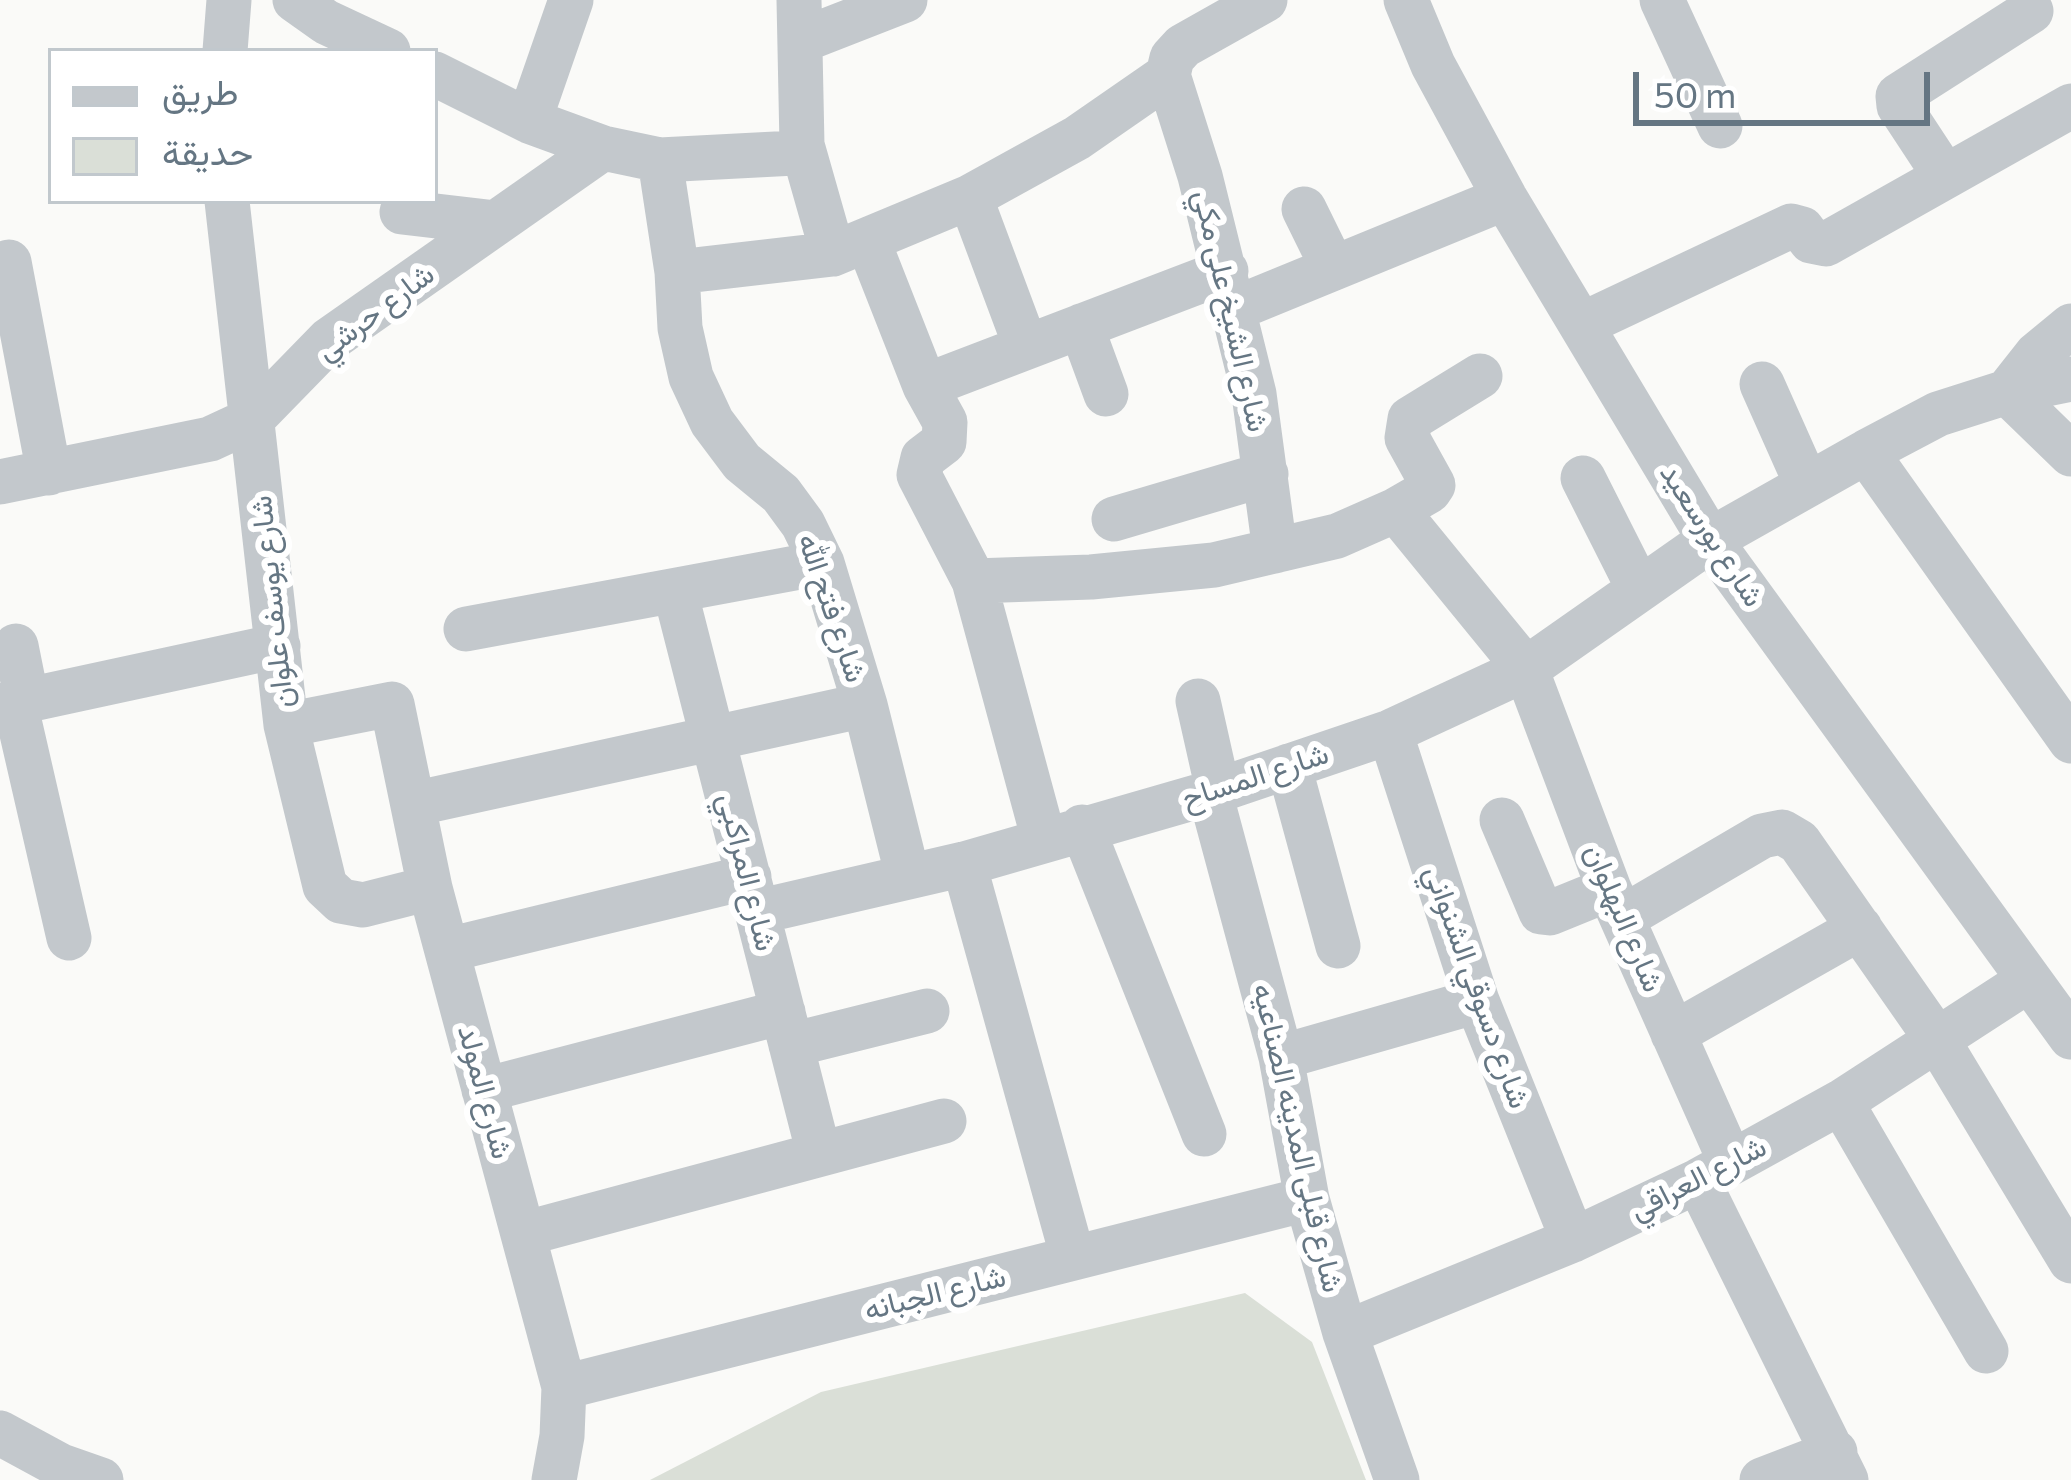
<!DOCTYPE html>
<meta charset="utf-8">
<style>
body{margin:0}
#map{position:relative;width:2071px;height:1480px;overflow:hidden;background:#fafaf8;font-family:Commissioner,Vazirmatn,sans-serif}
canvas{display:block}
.legend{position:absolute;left:48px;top:48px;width:390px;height:156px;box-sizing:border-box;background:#fff;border:3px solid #c1c8cd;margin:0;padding:15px 21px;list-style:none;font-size:36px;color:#657683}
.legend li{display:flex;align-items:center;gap:24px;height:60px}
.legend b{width:60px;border:3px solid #c1c8cd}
.scale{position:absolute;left:1633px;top:72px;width:297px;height:54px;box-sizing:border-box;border:6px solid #657683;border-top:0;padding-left:15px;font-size:36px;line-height:42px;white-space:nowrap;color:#657683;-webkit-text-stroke:9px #fff;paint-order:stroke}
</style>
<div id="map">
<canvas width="2071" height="1480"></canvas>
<ul class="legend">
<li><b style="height:15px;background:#c3c8cc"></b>طريق</li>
<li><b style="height:33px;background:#dadfd7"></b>حديقة</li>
</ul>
<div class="scale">50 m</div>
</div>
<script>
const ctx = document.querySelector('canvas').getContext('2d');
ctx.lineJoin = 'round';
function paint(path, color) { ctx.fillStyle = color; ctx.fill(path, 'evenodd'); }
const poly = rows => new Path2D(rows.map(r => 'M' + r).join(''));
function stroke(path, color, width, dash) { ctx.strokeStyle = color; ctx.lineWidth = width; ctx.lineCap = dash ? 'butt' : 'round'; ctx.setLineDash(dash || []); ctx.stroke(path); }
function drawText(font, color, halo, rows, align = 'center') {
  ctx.font = font + ' Commissioner,Vazirmatn,sans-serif'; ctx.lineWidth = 12; ctx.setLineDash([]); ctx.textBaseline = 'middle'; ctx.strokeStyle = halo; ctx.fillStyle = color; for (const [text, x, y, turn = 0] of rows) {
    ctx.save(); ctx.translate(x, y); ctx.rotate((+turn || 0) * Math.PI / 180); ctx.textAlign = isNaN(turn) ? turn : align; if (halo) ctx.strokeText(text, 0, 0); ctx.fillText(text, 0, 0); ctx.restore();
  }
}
paint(poly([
 [1245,1293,1312,1342,1366,1480,650,1480,821,1392]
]), '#dadfd7');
stroke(poly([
 [295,0,326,22,388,51],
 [1406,0,1433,65,1505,198,1710,540,2071,1037],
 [1662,0,1720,126],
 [800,41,905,0],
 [225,51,229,0],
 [435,74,529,121,603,148,660,160,795,153,802,145,799,0],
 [1168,75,1200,176,1254,394,1275,551],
 [529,121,571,0],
 [802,145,833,254],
 [660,160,677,272,680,328,691,377,712,422,742,462,781,494,803,524,822,563,865,705,908,877],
 [1945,176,1899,106,1898,96,2031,11],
 [970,197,1026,347],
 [227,201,286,725,325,886,341,901,363,905,430,888],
 [1304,209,1333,268],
 [402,212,496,223],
 [868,241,925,386,945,422,944,442,923,458,919,475,974,581,1044,840],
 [9,262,49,473],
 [677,272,833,254,970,197,1077,138,1168,75,1172,58,1183,46,1265,0],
 [1234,309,1505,198],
 [1581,325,1791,226,1802,229,1811,241,1826,244,2071,106],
 [1081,326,1106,394],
 [2071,326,2037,354,2007,392,2071,454],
 [1480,376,1410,419,1407,438,1433,485,1429,491,1396,510,1526,669,1609,889,1731,1163],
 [1762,384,1807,485],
 [925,386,1226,271],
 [1866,452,2071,741],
 [1583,478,1639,589],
 [0,482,210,439,251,420,329,340,603,148],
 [1114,519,1266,474],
 [974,581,1091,577,1214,565,1337,536,1396,510],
 [675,591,819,1154],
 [466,629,822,563],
 [16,646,27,701],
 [1198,701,1218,790],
 [15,703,69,938],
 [0,706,278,646],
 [286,725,392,704,430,888,564,1387,562,1436,554,1480],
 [1390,732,1477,1001,1573,1240],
 [1289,766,1338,946],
 [1210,793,1281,1057,1307,1199,1345,1333,1397,1480],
 [413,804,865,705],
 [1502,820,1541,912,1550,913,1609,889],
 [1082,827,1204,1134],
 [964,864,1073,1258],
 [757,912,964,864,1210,793,1390,732,1526,669,1710,540,1866,452,1938,414,2007,392,2071,379],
 [1622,918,1762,836,1782,832,1799,842,1938,1041,2071,1261],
 [447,950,749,877],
 [1673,1034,1860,928],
 [791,1045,927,1011],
 [1281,1057,1477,1001],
 [484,1090,783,1012],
 [1841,1102,1986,1351],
 [1698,1181,1846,1480],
 [523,1234,944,1121],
 [1345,1333,1573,1240,1698,1181,1841,1102,2029,980],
 [564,1387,1307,1199],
 [0,1433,61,1466,101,1480],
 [1762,1480,1835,1452]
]), '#c3c8cc', 45);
drawText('30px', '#657683', '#fff', [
 ["شارع الشيخ على مكي",1231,311,77],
 ["شارع حرشي",375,312,-37],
 ["شارع بورسعيد",1712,535,57],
 ["شارع يوسف علوان",272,602,-96],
 ["شارع فتح الله",832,608,71],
 ["شارع المساح",1255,776,-18],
 ["شارع المراكبي",747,872,76],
 ["شارع البهلوان",1624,918,67],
 ["شارع دسوقي الشنواني",1477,987,70],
 ["شارع المولد",485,1092,75],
 ["شارع قبلى المدينه الصناعيه",1298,1138,77],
 ["شارع العراقي",1698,1178,-27],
 ["شارع الجبانه",935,1293,-14]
]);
</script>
